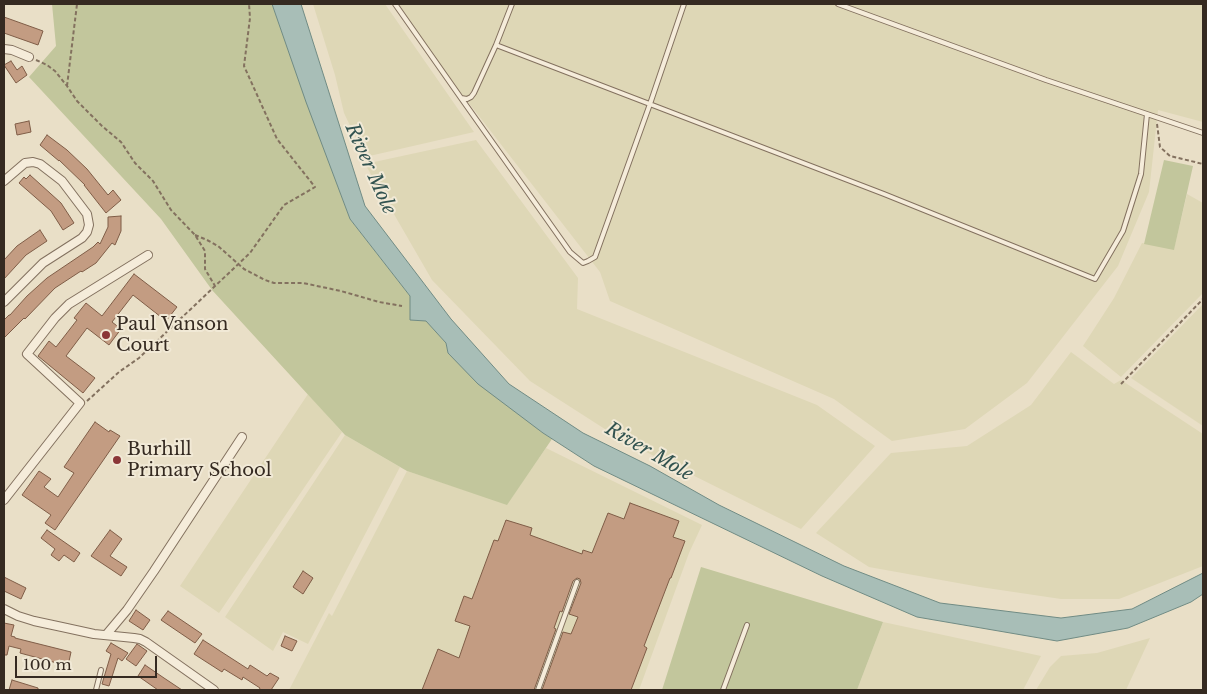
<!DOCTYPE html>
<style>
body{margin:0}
#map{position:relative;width:1207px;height:694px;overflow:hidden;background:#e9dfc7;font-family:"Libre Baskerville",serif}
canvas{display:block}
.frame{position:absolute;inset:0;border:5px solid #352a21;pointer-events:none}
.scale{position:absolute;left:15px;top:656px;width:142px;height:22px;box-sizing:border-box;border:2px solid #352a21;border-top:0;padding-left:6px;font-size:15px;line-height:18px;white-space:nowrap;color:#352a21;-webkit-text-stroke:4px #f1e9d6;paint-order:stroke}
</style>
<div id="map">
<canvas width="1207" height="694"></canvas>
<div class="frame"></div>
<div class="scale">100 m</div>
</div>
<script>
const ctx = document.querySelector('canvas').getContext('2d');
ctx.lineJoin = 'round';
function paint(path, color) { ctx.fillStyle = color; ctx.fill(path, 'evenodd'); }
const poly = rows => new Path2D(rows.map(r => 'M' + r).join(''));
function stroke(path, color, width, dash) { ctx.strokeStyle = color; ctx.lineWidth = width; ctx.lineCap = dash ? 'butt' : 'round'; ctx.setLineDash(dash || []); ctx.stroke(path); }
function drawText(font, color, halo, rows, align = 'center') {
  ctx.font = font + ' "Libre Baskerville",serif'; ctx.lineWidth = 4; ctx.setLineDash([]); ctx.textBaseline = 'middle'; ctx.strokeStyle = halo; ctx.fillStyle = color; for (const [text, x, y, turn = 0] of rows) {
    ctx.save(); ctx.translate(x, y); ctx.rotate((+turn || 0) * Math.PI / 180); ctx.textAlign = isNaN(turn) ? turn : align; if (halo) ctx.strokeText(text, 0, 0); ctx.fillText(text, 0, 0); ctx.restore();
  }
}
paint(poly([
 [313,4,385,4,474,132,365,157,344,113,335,75],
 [392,4,1203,4,1203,122,1158,110,1149,192,1118,266,1027,383,965,429,892,441,834,399,610,301,600,272],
 [476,140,578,278,577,309,817,405,875,446,801,529,622,440,530,381,432,280,365,164],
 [1187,194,1203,203,1203,293,1121,377,1083,346,1114,298,1142,243,1174,249],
 [1203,304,1203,426,1131,378],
 [1071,352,1114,384,1121,380,1203,434,1203,566,1119,599,1061,599,980,587,869,567,816,533,891,453,967,446,1031,405],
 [308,394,342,432,219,613,180,586],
 [345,435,400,467,308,644,283,632,273,651,225,617],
 [546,448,702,525,689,553,639,690,289,690,329,613,332,616,407,471,507,504],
 [883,622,1041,656,1023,690,857,690],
 [1150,638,1126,690,1036,690,1050,667,1061,656,1097,653]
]), '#ded7b6');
paint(poly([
 [52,4,272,4,350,219,410,296,410,320,426,320,446,343,448,353,543,433,552,439,507,505,407,471,345,435,212,290,161,219,29,77,56,46],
 [1164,160,1193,166,1174,250,1144,244],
 [701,567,883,622,857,690,662,690]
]), '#c2c69c');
const water = poly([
 [272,4,301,4,365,206,451,319,509,384,583,433,650,466,719,505,844,566,940,603,1061,618,1132,609,1203,573,1203,594,1191,602,1128,628,1057,641,917,617,822,576,594,466,543,433,478,384,448,353,446,343,426,321,410,320,410,296,350,219,306,102,272,4]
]);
paint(water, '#a8beb7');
stroke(water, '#708b84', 1);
const building = poly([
 [4,17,43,31,38,45,4,33,4,17],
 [11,61,17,70,22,66,27,75,16,83,4,65,11,61],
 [29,121,31,132,17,135,15,124,29,121],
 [47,135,67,150,87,169,108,195,113,190,121,200,106,213,84,185,85,185,59,160,59,161,40,145,47,135],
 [30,175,61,203,74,223,63,230,51,211,19,183,24,177,26,179,30,175],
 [121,216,121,231,115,245,112,243,96,263,82,272,81,271,55,288,25,319,24,318,4,338,4,320,9,315,10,315,27,296,47,278,93,247,98,242,100,244,108,227,108,217,121,216],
 [40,230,47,241,26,255,4,279,4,260,17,246,40,230],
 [134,274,177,307,166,321,133,295,112,322,121,329,109,345,87,328,66,356,95,378,83,393,38,356,49,341,56,347,77,320,74,318,86,303,102,316,134,274],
 [95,422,109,432,110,430,120,436,55,530,45,523,51,515,22,495,39,471,51,479,44,487,58,497,74,473,64,467,95,422],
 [630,503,679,521,673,537,685,541,671,578,670,578,644,646,647,648,631,690,542,690,563,632,571,634,578,617,569,614,581,583,580,579,577,578,573,581,562,612,560,611,554,628,556,629,534,690,422,690,438,649,459,658,470,626,455,621,464,596,472,599,494,540,498,541,506,520,532,528,530,535,582,554,583,550,592,553,608,513,624,519,630,503],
 [47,530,80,553,74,562,64,555,59,561,51,555,55,549,41,538,47,530],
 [110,530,122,539,110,556,127,567,121,576,91,556,110,530],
 [303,571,313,578,303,594,293,587,303,571],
 [4,577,26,588,21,599,4,591,4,577],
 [136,610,150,620,143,630,129,621,136,610],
 [168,611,202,634,195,643,161,620,168,611],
 [4,623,14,625,11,636,15,637,15,638,71,652,68,666,20,653,21,649,9,646,7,655,4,655,4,623],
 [285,636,297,641,292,651,281,646,285,636],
 [203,640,248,669,250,665,267,676,270,673,279,678,271,690,259,690,260,688,243,677,242,680,224,669,222,672,194,654,203,640],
 [111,643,128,653,122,661,118,658,109,686,102,684,111,654,106,651,111,643],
 [137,644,147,651,136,666,126,659,137,644],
 [145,665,164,678,182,690,158,690,138,676,145,665],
 [12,680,38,688,38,690,9,690,12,680]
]);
paint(building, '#c39c82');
stroke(building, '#7f5d47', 1);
const service = poly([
 [395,4,461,98,467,99,471,97,474,93,496,45,884,194,1095,279,1123,231,1141,174,1147,114,1046,80,838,4],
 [496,45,512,4],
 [461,98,570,252,583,263,588,261,595,257,650,104,684,4],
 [1147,114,1203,133],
 [96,690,101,670],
 [538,690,577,582],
 [723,690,747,625]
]);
const minor = poly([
 [4,49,12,50,29,57],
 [4,181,25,163,33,162,40,164,62,181,87,214,89,225,87,232,82,238,43,263,4,302],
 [4,500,80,403,27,354,55,318,69,304,148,255],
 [4,609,18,616,34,621,62,627,94,634,134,638,140,639,146,642,214,690],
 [106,635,127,610,154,571,242,437]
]);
stroke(service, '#83715f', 6);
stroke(minor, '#83715f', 10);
stroke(poly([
 [36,60,47,65,55,71,67,86,77,101,102,126,121,142,135,163,153,181,171,210,195,235,205,251,205,269,215,286],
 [67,86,77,4],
 [1157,124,1160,147,1170,156,1203,164,1203,190],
 [195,235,207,240,218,246,244,269,265,280,274,283,303,283,341,291,379,302,402,306],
 [1121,384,1203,299],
 [87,401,119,372,139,358,250,253,284,205,315,187,277,139,244,66,250,18,249,4]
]), '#83715f', 2, [4, 2.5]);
stroke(service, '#f5ecda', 4);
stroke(minor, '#f5ecda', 8);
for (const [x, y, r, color] of [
 [106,335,5,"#8b3637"],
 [117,460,5,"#8b3637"]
]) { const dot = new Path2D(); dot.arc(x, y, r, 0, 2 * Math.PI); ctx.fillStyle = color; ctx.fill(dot); stroke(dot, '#f1e9d6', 2); }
drawText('18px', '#352a21', '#f1e9d6', [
 ["Paul Vanson",116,325],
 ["Court",116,346],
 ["Burhill",127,450],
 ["Primary School",127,471]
], 'left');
drawText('italic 19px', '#325350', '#f1e9d6', [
 ["River Mole",370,169,66],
 ["River Mole",649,452,30]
]);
</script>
